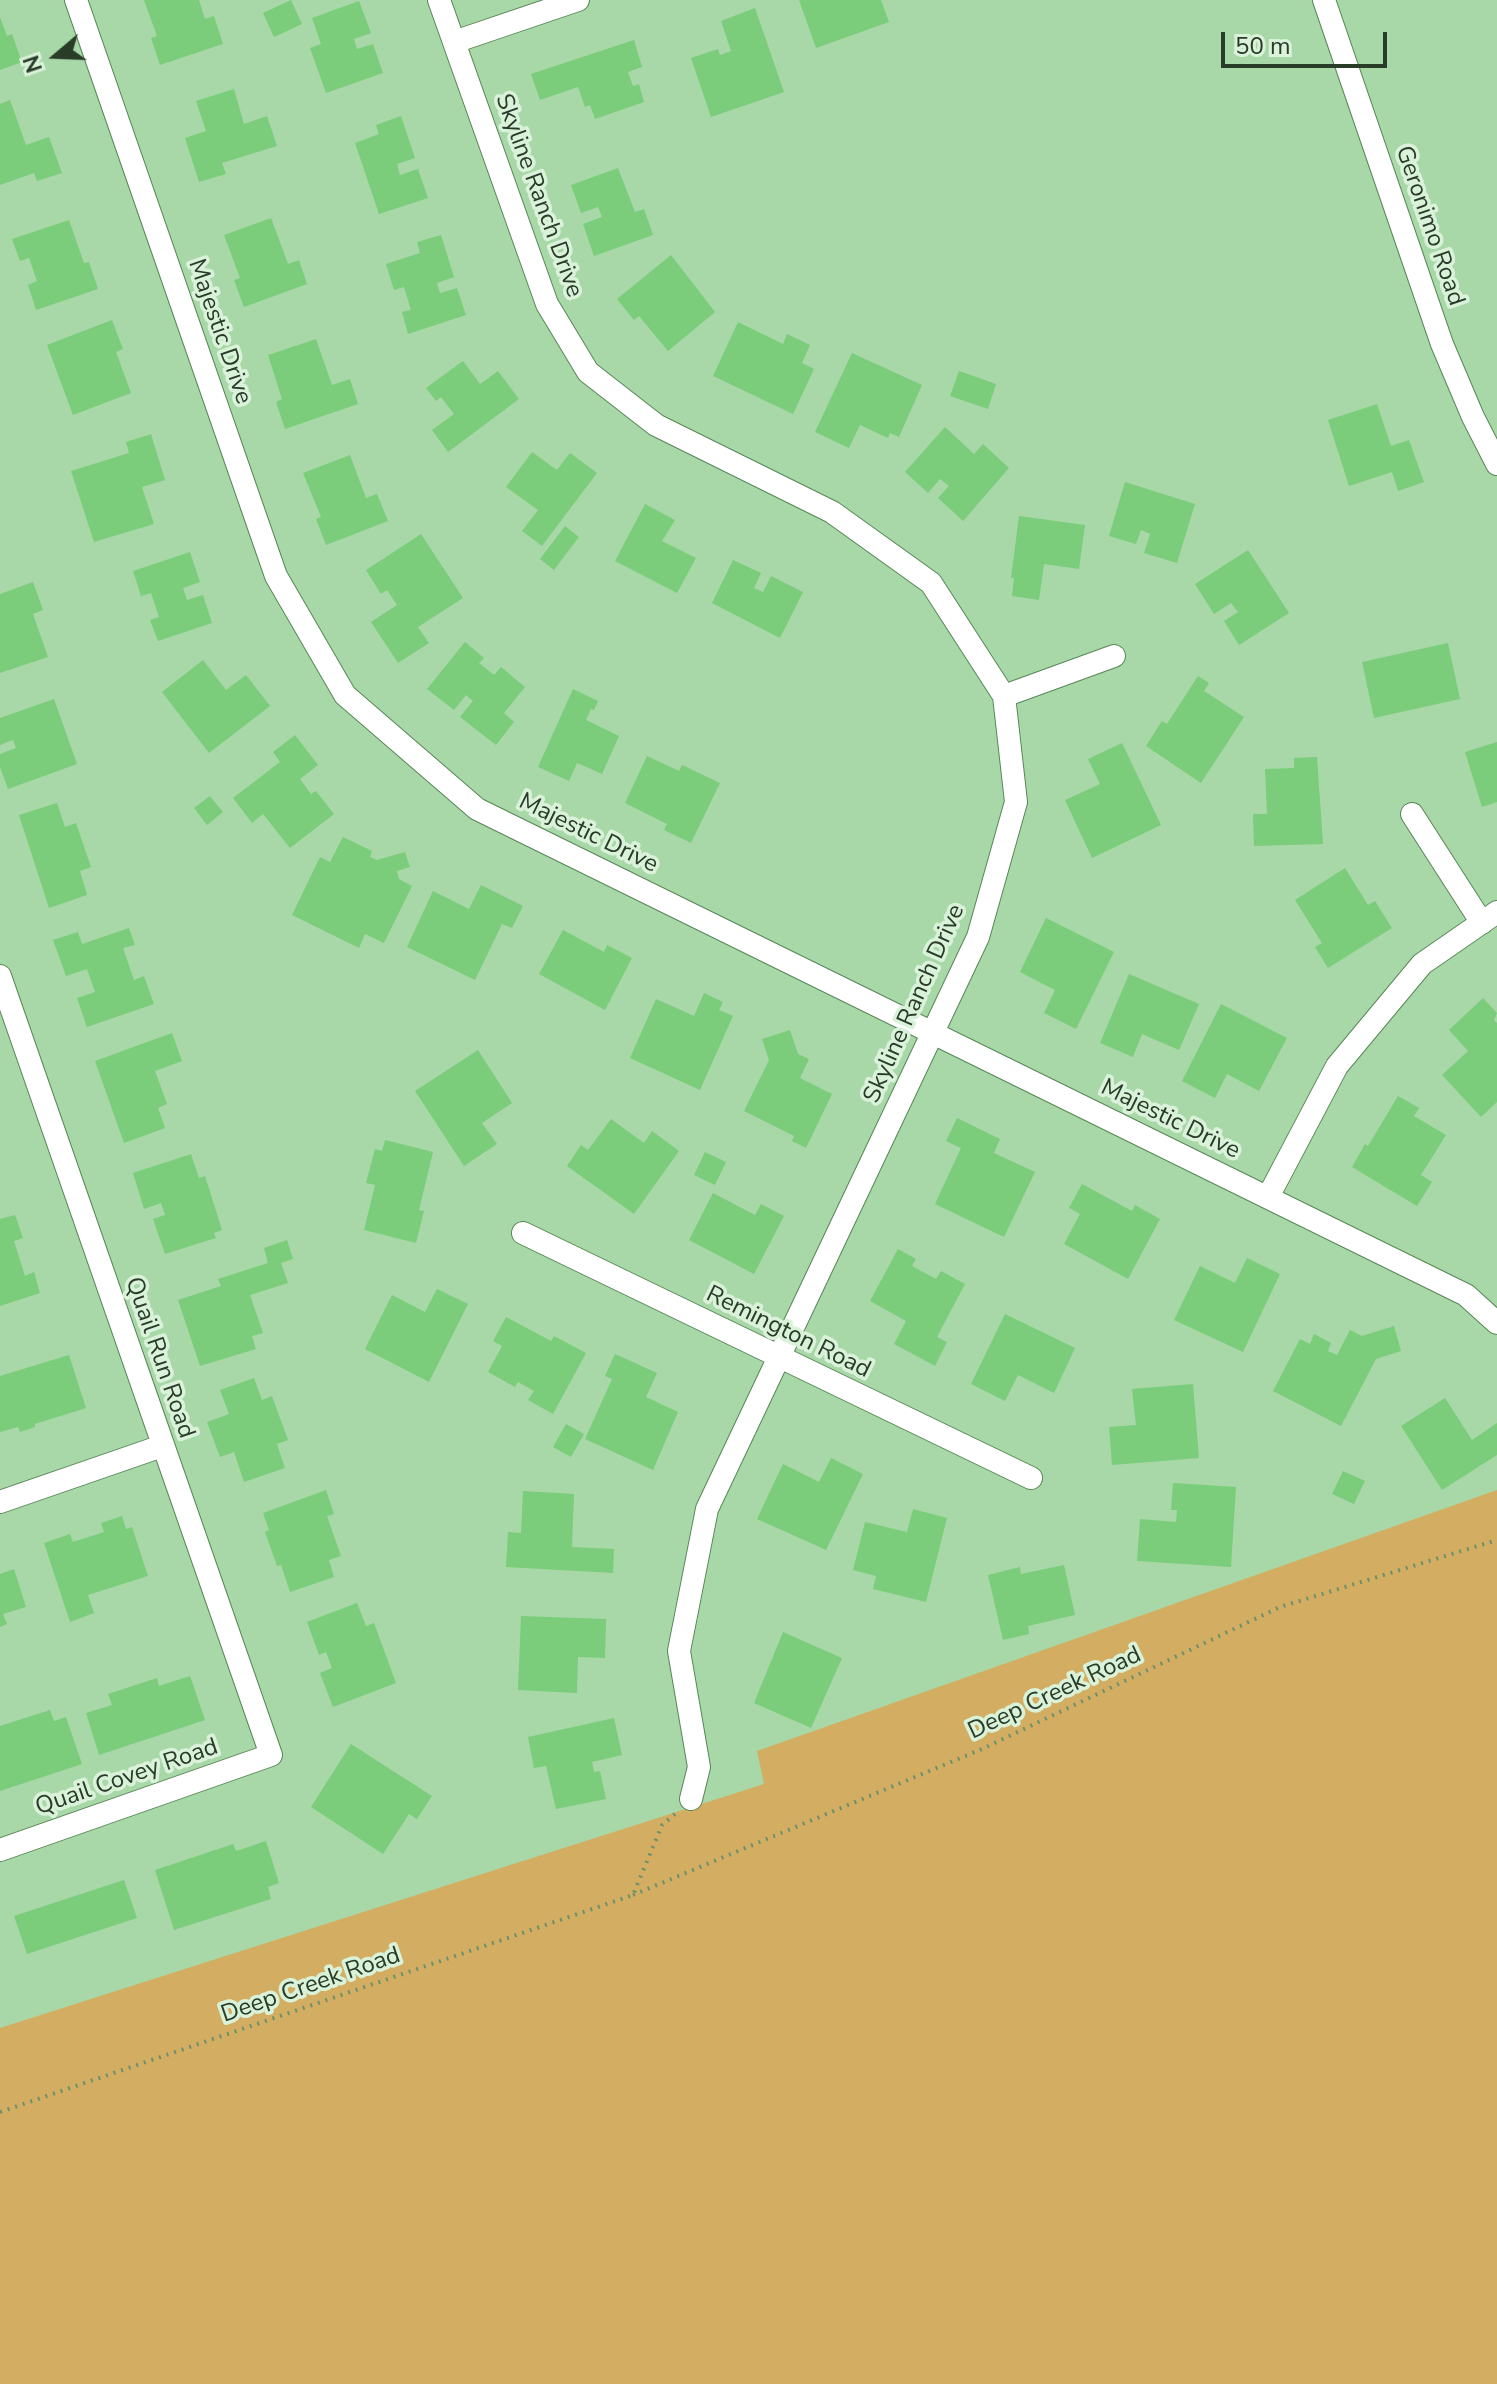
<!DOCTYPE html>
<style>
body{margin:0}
#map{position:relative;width:1497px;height:2384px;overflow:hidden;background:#a8d8a7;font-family:"Nunito Sans",sans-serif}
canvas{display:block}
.north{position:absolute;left:16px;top:16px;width:80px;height:80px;-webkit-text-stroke:6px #daf2d9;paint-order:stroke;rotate:251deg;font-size:22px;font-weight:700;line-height:32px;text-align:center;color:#283c28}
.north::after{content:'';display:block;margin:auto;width:28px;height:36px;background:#283c28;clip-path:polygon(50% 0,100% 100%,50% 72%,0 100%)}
.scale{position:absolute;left:1221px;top:32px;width:166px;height:36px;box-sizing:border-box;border:4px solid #283c28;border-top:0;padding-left:10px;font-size:24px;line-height:28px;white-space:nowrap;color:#283c28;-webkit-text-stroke:6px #daf2d9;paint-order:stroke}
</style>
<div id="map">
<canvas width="1497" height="2384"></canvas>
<div class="north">N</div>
<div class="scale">50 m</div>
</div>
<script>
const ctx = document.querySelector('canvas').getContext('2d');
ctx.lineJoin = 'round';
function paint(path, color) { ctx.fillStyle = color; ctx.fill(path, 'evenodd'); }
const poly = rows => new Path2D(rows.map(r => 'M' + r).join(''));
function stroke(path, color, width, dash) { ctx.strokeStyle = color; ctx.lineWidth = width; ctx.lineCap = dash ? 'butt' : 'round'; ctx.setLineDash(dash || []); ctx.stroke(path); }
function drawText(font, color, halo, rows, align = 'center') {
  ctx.font = font + ' "Nunito Sans",sans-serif'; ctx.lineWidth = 7; ctx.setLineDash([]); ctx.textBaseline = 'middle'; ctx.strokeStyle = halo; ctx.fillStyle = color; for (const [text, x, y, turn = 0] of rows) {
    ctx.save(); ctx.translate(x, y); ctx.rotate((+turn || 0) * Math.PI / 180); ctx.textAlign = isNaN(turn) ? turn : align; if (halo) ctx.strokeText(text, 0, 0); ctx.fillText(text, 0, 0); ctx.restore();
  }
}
paint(poly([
 [1497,1490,1497,2384,0,2384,0,2028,764,1784,757,1751]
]), '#d3ae62');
paint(poly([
 [144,0,199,0,205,19,214,16,223,44,160,65,151,38,157,36],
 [291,0,302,24,274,37,263,13],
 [799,0,881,0,889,22,816,48],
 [359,1,371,33,354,39,357,49,373,44,383,73,326,93,310,48,321,44,312,18],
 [755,8,784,92,711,117,691,58,718,49,720,55,731,51,721,21],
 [0,17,7,36,12,34,22,62,0,70],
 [634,40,642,67,628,72,633,86,639,84,644,102,595,119,590,105,585,107,578,87,540,100,531,74],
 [234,89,244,124,267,116,277,146,222,163,226,174,199,182,185,138,206,131,196,101],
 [10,100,26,145,49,137,62,173,37,181,34,173,0,185,0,104],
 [401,116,415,158,397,164,400,175,418,169,428,198,379,214,355,143,379,134,376,125],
 [618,168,635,212,644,209,653,235,594,256,583,224,602,217,598,207,581,213,571,185],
 [271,218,288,264,299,260,307,284,244,307,234,280,240,278,224,235],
 [69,220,84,263,89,262,98,289,36,310,28,285,37,281,29,258,20,261,12,239],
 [441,235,454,277,437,283,440,293,457,288,466,315,408,334,402,312,411,310,404,287,394,290,386,264,420,253,417,242],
 [671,255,715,312,668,351,639,316,634,320,617,299],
 [112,320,123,349,116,352,131,393,73,415,47,345],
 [738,322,783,344,787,334,810,345,802,363,814,369,793,414,713,376],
 [316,339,332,385,350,379,358,404,285,429,276,402,282,399,268,355],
 [852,353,922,385,899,437,890,433,888,438,860,425,849,448,815,432],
 [463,361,480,384,498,371,519,399,448,452,432,430,454,414,441,397,436,401,426,388],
 [959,371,996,384,988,409,950,396],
 [1377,404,1391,446,1409,440,1424,482,1398,491,1392,472,1349,486,1328,420],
 [945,427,974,454,983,444,1009,468,963,521,938,498,949,486,940,479,928,493,905,472],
 [151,434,165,480,142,487,154,524,94,542,71,471,129,453,126,442],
 [532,452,557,470,570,453,597,473,542,546,522,531,538,510,506,487],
 [350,455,366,498,377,494,388,521,326,545,316,519,321,517,303,473],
 [1125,482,1195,504,1177,563,1144,553,1150,534,1141,530,1136,544,1109,536],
 [645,504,675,520,662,541,696,558,677,593,615,561],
 [1019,516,1085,525,1079,569,1044,564,1039,600,1012,596,1014,578,1011,578],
 [565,526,579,537,554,570,540,559],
 [421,534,463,598,418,627,429,643,398,663,371,622,397,605,387,590,381,594,366,570],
 [1248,550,1289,613,1239,645,1224,621,1238,612,1231,603,1214,614,1195,584],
 [190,552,200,582,183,588,187,600,203,595,212,623,158,641,150,620,159,617,151,593,141,596,133,571],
 [733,560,761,573,754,588,763,592,771,576,803,592,780,638,712,603],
 [33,582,43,610,33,614,48,657,0,673,0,594],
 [465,642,484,658,479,663,494,675,501,667,525,687,504,713,514,722,496,745,460,717,473,701,466,695,454,710,427,689],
 [1448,643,1460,699,1374,718,1362,662],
 [203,660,226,690,246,675,270,706,209,753,162,692],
 [1198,676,1209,683,1204,691,1244,717,1201,783,1146,746,1162,721,1167,724],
 [573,689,598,701,594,710,591,709,586,720,619,736,602,774,577,763,569,781,538,767],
 [54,699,77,764,8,789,0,767,0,754,16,748,13,740,0,745,0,718],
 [295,735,318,765,300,779,311,794,316,791,334,814,290,848,263,814,252,823,233,798,280,762,273,752],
 [1497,742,1497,802,1482,807,1465,752],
 [1122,743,1161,825,1092,858,1065,800,1100,784,1088,759],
 [647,756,679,771,682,765,720,783,691,843,664,830,667,824,625,803],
 [1317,757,1323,844,1254,846,1253,814,1267,814,1265,769,1294,768,1294,758],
 [210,796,223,812,207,825,194,808],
 [57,803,65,827,76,823,91,867,80,871,87,895,49,908,19,815],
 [343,837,372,851,370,857,377,860,405,852,410,867,397,871,399,879,412,886,384,943,365,934,359,948,292,915,320,857,330,862],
 [1345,868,1368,905,1375,901,1392,928,1328,968,1315,947,1322,943,1295,900],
 [481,885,523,906,512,928,502,924,475,980,407,947,433,891,469,909],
 [1046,918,1114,952,1076,1029,1044,1013,1055,990,1020,972],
 [129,928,135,945,123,948,134,980,144,976,154,1004,87,1027,77,998,95,992,87,969,66,976,53,940,78,932,82,944],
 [563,930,604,952,607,945,632,958,605,1010,539,974],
 [1129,974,1199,1004,1179,1050,1142,1034,1133,1057,1100,1043],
 [704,993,723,1002,719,1010,733,1016,700,1090,630,1058,656,999,694,1016],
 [1483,998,1497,1013,1494,1020,1497,1023,1497,1102,1481,1117,1442,1075,1468,1051,1449,1030],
 [1221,1004,1287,1038,1259,1091,1227,1074,1215,1098,1182,1081],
 [790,1030,798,1054,809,1059,800,1078,832,1094,806,1148,792,1141,794,1136,744,1111,769,1060,762,1039],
 [172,1033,182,1061,155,1071,167,1104,158,1108,165,1128,124,1143,95,1061],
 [478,1050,512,1103,482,1123,497,1144,464,1166,415,1091],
 [1398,1096,1419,1108,1414,1116,1446,1135,1421,1175,1432,1182,1417,1206,1352,1167,1365,1144,1368,1146],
 [957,1118,1000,1139,994,1153,1035,1172,1004,1237,935,1204,961,1148,946,1141],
 [611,1119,644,1143,652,1131,679,1151,634,1214,567,1166,581,1145,588,1150],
 [385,1140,433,1152,419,1210,424,1211,416,1243,364,1230,375,1185,366,1183,375,1149,382,1151],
 [705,1152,726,1162,715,1185,694,1175],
 [191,1154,199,1178,205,1176,222,1230,214,1233,216,1238,165,1254,153,1219,165,1215,161,1203,144,1209,133,1173],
 [1082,1184,1132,1211,1135,1205,1160,1219,1128,1279,1064,1244,1080,1214,1069,1208],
 [713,1193,755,1215,761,1204,784,1216,754,1274,689,1240],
 [15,1215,23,1238,14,1241,25,1276,34,1272,40,1293,0,1306,0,1219],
 [287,1240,293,1259,281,1263,288,1283,250,1295,263,1333,252,1336,256,1349,200,1366,178,1300,221,1286,218,1279,268,1263,264,1248],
 [898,1249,916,1259,912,1266,936,1279,941,1271,965,1284,937,1337,947,1342,935,1366,894,1344,906,1321,870,1301],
 [1247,1258,1280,1274,1243,1352,1174,1320,1200,1266,1235,1283],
 [437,1289,468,1304,429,1382,365,1349,392,1295,425,1312],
 [1005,1314,1075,1348,1054,1393,1018,1375,1005,1401,971,1384],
 [506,1317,551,1341,554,1336,586,1353,553,1414,528,1400,534,1391,518,1382,515,1387,488,1372,502,1346,493,1341],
 [1394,1326,1401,1351,1376,1359,1341,1426,1273,1391,1300,1339,1310,1344,1314,1334,1331,1343,1328,1351,1337,1355,1350,1330,1362,1336],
 [615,1354,657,1373,646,1397,678,1412,653,1470,585,1439,612,1379,605,1376],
 [69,1355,86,1408,35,1424,35,1427,20,1432,18,1427,0,1432,0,1376],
 [254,1378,262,1400,272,1396,288,1440,277,1444,285,1468,244,1482,234,1452,220,1457,207,1422,229,1414,220,1390],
 [1193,1384,1199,1458,1112,1465,1109,1427,1136,1425,1132,1389],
 [1445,1398,1472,1440,1497,1423,1497,1455,1442,1490,1401,1426],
 [566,1424,584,1434,571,1457,553,1447],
 [831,1458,863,1474,826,1550,757,1519,783,1464,819,1482],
 [1343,1471,1365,1481,1354,1504,1332,1494],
 [1173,1483,1236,1487,1231,1567,1137,1561,1140,1519,1176,1522,1177,1510,1171,1510],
 [326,1490,334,1514,327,1516,341,1556,329,1560,334,1577,290,1592,281,1565,277,1566,265,1532,269,1530,263,1513],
 [523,1491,574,1494,572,1547,614,1549,613,1573,506,1567,508,1532,521,1533],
 [913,1509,947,1518,926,1602,873,1589,876,1576,853,1570,865,1522,907,1532],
 [122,1516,126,1529,132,1527,148,1576,88,1595,94,1613,70,1622,44,1543,70,1534,73,1542,104,1532,101,1523],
 [1064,1565,1075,1615,1028,1626,1029,1634,1003,1640,988,1575,1020,1567,1021,1574],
 [14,1569,26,1607,3,1614,7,1624,0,1627,0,1574],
 [357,1603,366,1626,374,1623,396,1683,333,1707,320,1673,332,1668,326,1652,319,1655,307,1622],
 [521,1616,606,1619,605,1658,578,1657,577,1693,518,1690],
 [783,1632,842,1658,811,1728,754,1703],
 [190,1676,205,1720,99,1755,86,1713,112,1705,108,1694,157,1678,159,1686],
 [50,1710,54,1721,66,1717,82,1764,0,1791,0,1726],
 [614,1718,622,1755,592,1762,594,1772,600,1771,606,1799,556,1809,546,1766,534,1768,528,1737],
 [351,1744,432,1796,417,1819,409,1814,383,1854,311,1807],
 [266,1841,279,1883,268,1887,271,1899,174,1930,155,1870,233,1844,236,1851],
 [124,1880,137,1918,27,1954,14,1916]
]), '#7bcc7b');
const minor = poly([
 [76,0,276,576,345,695,477,809,1466,1295,1497,1323],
 [439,0,547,304,588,372,656,425,832,512,931,583,1004,696,1016,802,978,937,707,1509,679,1651,699,1767,691,1799],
 [1324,0,1442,344,1473,417,1497,464],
 [454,42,578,0],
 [1004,696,1114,656],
 [1412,814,1482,923],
 [0,976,271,1755,0,1850],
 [1268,1197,1337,1066,1422,964,1497,912],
 [523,1233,1031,1478],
 [0,1502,162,1446]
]);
stroke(minor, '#598658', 24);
stroke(poly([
 [633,1895,982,1749,1280,1607,1497,1540],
 [0,2112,633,1895,662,1825,675,1814]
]), '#6d906c', 4, [2, 6]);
stroke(minor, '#fff', 22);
drawText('24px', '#283c28', '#daf2d9', [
 ["Skyline Ranch Drive",538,196,70],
 ["Geronimo Road",1429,226,71],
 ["Majestic Drive",219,332,71],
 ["Majestic Drive",588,834,26],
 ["Skyline Ranch Drive",915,1004,-66],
 ["Majestic Drive",1170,1120,26],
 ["Remington Road",788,1333,26],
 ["Quail Run Road",159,1358,71],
 ["Deep Creek Road",1055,1694,-25],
 ["Quail Covey Road",127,1778,-19],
 ["Deep Creek Road",311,1986,-19]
]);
</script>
